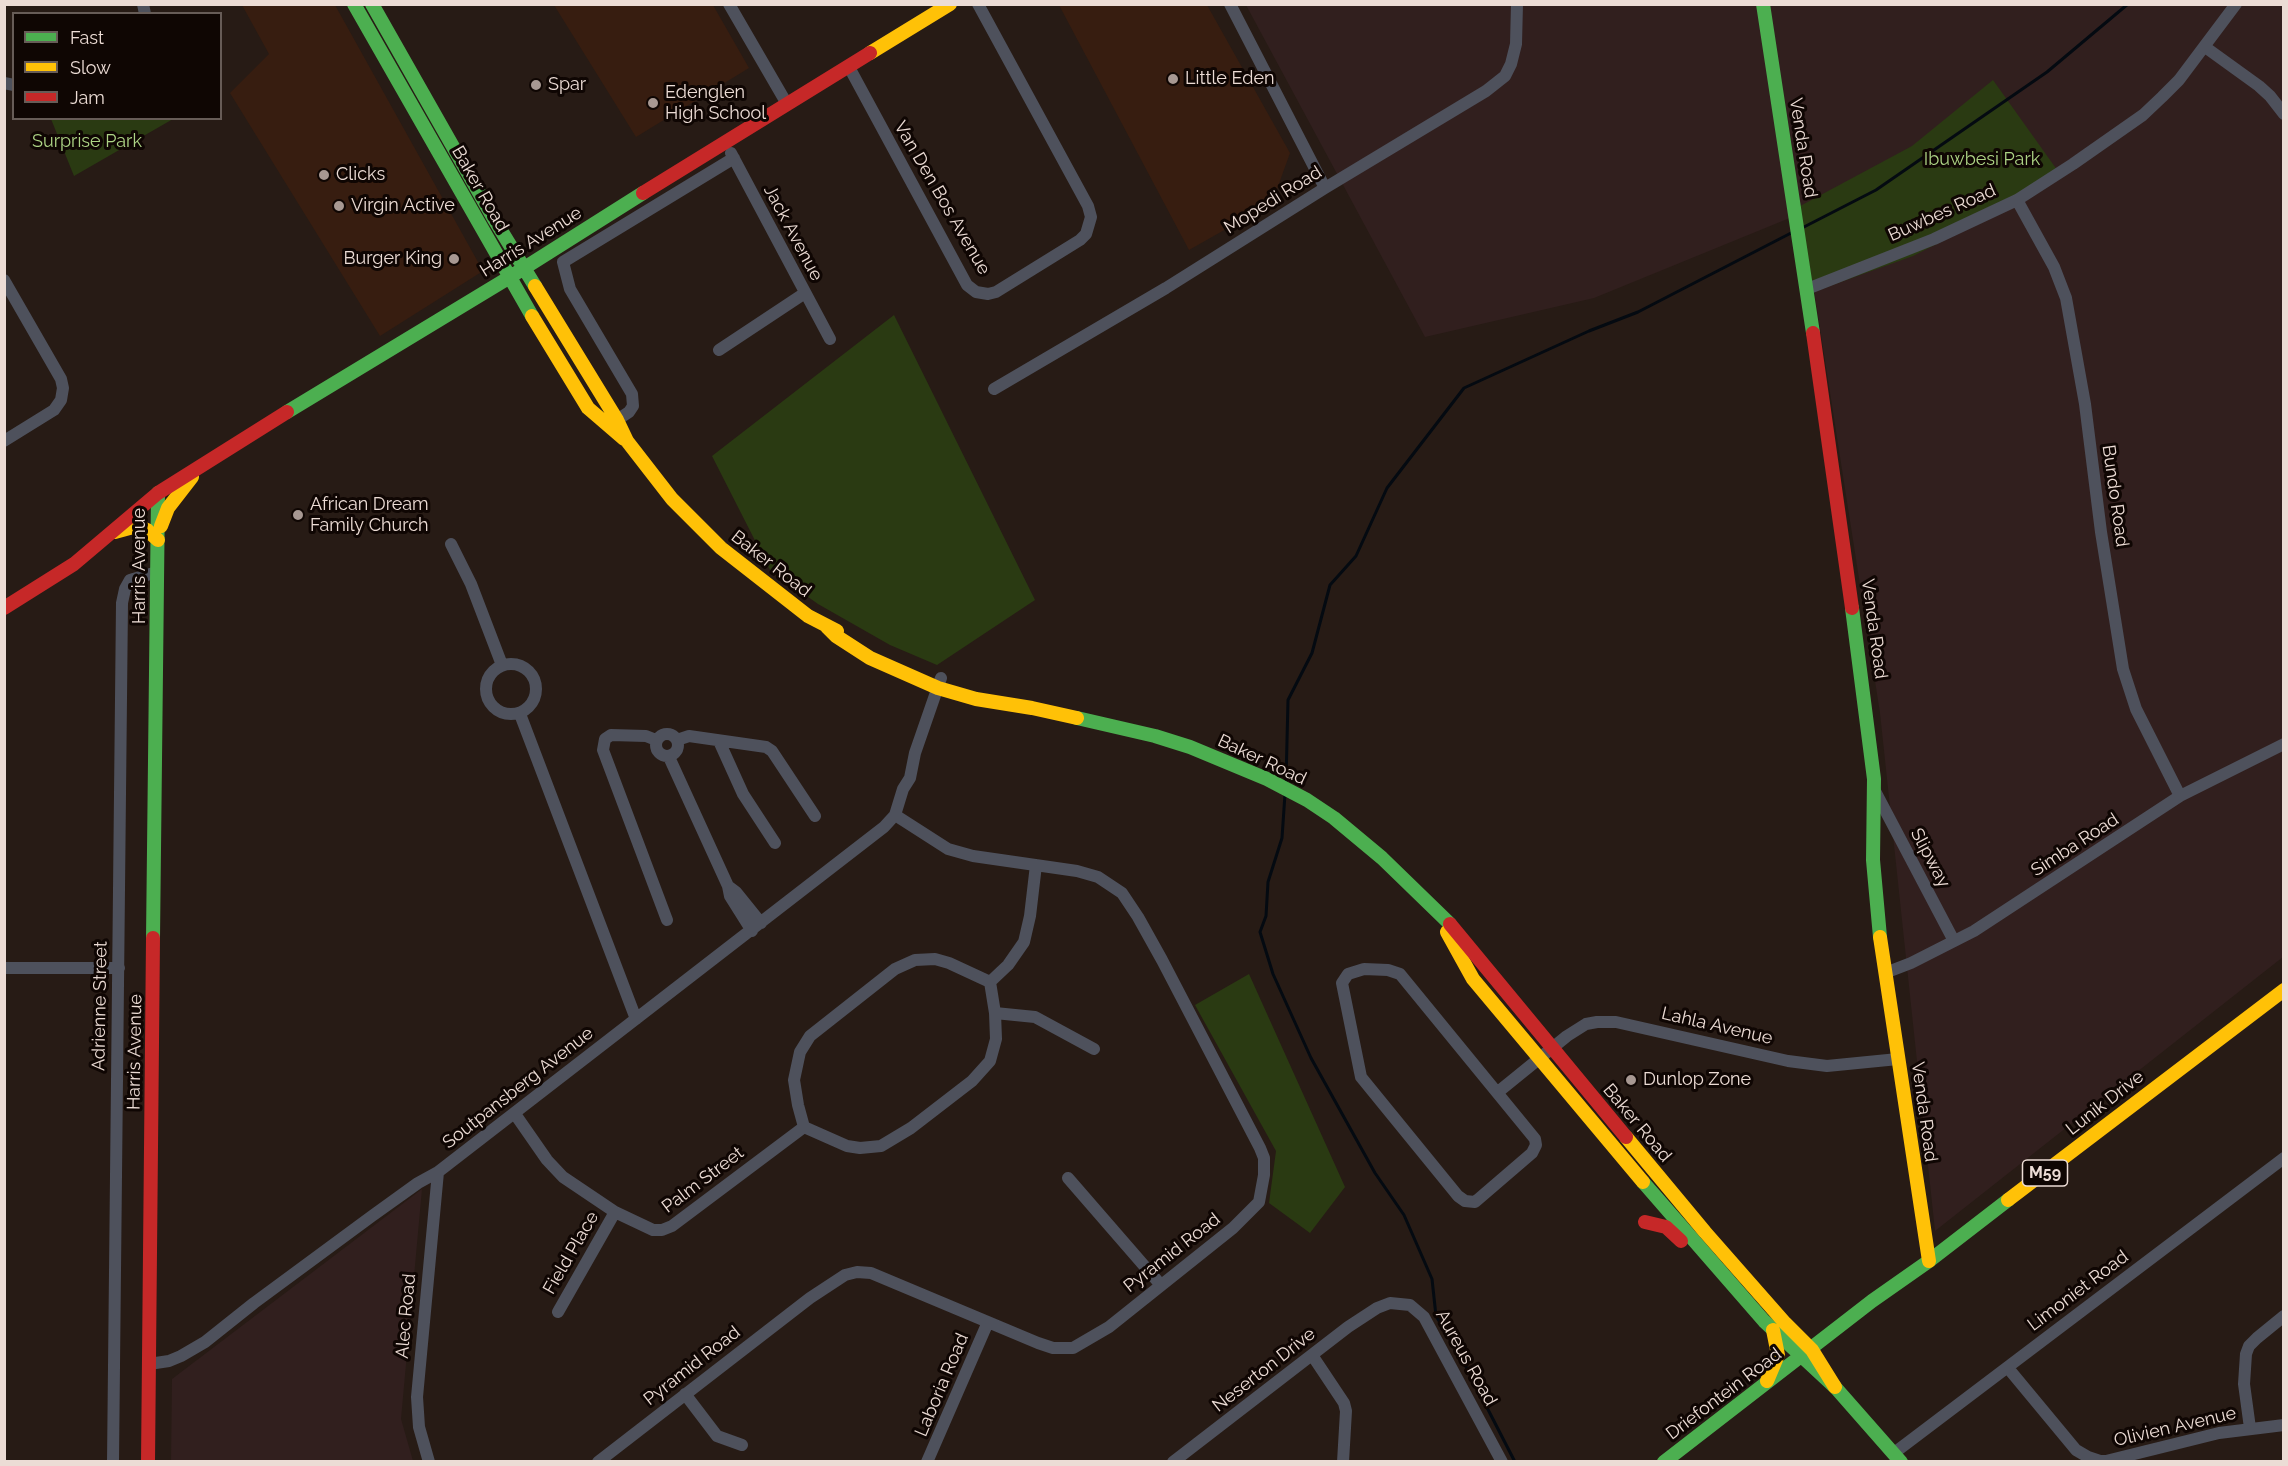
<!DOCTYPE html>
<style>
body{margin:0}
#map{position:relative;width:2288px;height:1466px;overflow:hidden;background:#271b15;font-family:Raleway,sans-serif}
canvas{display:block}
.frame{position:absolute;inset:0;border:6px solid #ecdcd5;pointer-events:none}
.legend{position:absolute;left:12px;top:12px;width:210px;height:108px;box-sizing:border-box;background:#0f0603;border:2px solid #675c57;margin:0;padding:8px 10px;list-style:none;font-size:18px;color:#ecdcd5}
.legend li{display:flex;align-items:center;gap:12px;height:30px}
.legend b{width:30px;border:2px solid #675c57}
</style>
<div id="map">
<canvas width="2288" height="1466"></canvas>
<div class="frame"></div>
<ul class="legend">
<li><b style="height:8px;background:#4caf50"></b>Fast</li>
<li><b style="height:8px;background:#ffc107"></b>Slow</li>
<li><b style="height:8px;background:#c62828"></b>Jam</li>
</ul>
</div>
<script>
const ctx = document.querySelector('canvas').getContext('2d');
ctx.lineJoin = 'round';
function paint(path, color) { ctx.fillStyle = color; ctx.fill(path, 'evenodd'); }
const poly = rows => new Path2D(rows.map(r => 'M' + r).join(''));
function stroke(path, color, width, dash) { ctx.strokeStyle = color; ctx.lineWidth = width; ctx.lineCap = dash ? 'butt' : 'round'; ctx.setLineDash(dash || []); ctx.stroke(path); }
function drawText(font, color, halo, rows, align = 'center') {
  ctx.font = font + ' Raleway,sans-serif'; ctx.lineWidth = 6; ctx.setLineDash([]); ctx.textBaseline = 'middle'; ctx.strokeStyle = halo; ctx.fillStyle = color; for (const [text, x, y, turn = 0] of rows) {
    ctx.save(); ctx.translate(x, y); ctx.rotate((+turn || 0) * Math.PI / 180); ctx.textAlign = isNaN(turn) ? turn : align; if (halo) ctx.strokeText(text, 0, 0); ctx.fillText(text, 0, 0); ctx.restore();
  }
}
paint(poly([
 [242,5,335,5,483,271,380,336,230,93,269,54],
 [554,5,713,5,749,68,636,137],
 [1059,5,1207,5,1290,153,1272,203,1189,250]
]), '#371d10');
paint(poly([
 [1246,5,2283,5,2283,957,1935,1231,1880,713,1802,213,1594,298,1425,337],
 [422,1189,401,1419,413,1461,171,1461,172,1379]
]), '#311f1e');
paint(poly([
 [1993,80,2060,174,2018,203,1913,256,1802,296,1789,212,1912,146],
 [51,119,173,119,74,176],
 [894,315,1035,600,937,665,890,645,818,604,770,570,712,456],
 [1249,974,1345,1187,1310,1233,1269,1203,1276,1151,1195,1005]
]), '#2a3a12');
stroke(poly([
 [1802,228,1876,190,2047,72,2128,4],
 [1286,782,1288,700,1312,653,1330,585,1356,556,1387,488,1464,388,1589,331,1638,312,1793,232],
 [1285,794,1282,838,1268,882,1266,916,1260,932,1273,974,1311,1058,1375,1173,1404,1215,1432,1279,1436,1316,1461,1357,1515,1462]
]), '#040a11', 3);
stroke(poly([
 [143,4,145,14],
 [729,4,787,104],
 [1230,4,1325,188],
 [2205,47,2259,86,2270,96,2284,114],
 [849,67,967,285,976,292,988,294,996,292,1080,240,1086,234,1091,217,1088,206,978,4],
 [4,83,14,85],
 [731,153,830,339],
 [2017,200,2054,267,2066,298,2085,404,2101,532,2123,669,2136,709,2180,796],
 [4,280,61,379,63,388,61,400,54,410,4,441],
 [1807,289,1934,239,2017,200,2073,164,2143,115,2162,97,2179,80,2236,4],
 [719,350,805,293],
 [994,389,1166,288,1325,188,1486,91,1505,76,1511,64,1516,44,1517,4],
 [617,420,629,412,633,406,632,394,570,289,563,262,734,158],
 [451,544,471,584,502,665],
 '486 689a25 25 0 1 1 50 0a25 25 0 1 1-50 0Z',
 [520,714,636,1019],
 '656 745a11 11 0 1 1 22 0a11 11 0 1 1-22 0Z',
 [656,740,646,736,611,735,605,739,603,750,667,920],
 [677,740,689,736,766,747,772,751,815,816],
 [719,741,743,794,775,843],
 [669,757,728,886,730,896,752,931],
 [1875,791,1954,941],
 [728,886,736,892,761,923],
 [4,968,119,968],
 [1364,969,1388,970,1400,974,1535,1139,1536,1145,1532,1153,1475,1202,1465,1201,1458,1196,1361,1077,1342,983,1348,974,1364,969],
 [1885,973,1911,963,1974,931,2180,796,2284,744],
 [990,982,1008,965,1024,942,1030,916,1036,865],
 [995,1013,1035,1017,1094,1049],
 [1498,1092,1567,1036,1586,1024,1597,1022,1616,1022,1788,1061,1827,1066,1898,1059],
 [515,1114,547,1160,563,1177,615,1212,653,1230,662,1230,672,1226,804,1127],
 [804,1127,798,1105,794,1080,800,1052,810,1036,895,969,915,960,935,959,949,963,990,982],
 [804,1127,847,1146,860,1148,881,1146,911,1128,972,1081,990,1061,996,1039,995,1013,990,982],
 [1068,1178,1160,1284],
 [558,1312,615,1212],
 [1312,1355,1344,1403,1346,1411,1343,1462],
 [149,1364,169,1361,181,1356,205,1342,254,1303,372,1216,418,1183,438,1172,884,827,895,815,903,789,910,778,915,753,941,678],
 [2008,1368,2076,1450,2088,1457,2100,1461,2106,1461,2219,1433,2284,1425],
 [685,1394,717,1436,742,1445],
 [2250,1428,2244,1384,2246,1354,2249,1346,2257,1338,2284,1316],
 [1894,1453,2284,1158],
 [113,1462,122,603,125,589,130,580,157,572],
 [429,1462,419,1427,417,1397,438,1172],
 [598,1462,810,1298,845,1275,857,1272,871,1273,1038,1343,1053,1348,1073,1348,1109,1327,1233,1228,1259,1202,1264,1175,1264,1158,1260,1148,1162,960,1138,917,1122,893,1098,877,1077,871,973,856,948,849,895,815],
 [927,1462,988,1322],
 [1173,1462,1348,1327,1377,1308,1390,1303,1410,1305,1424,1317,1502,1462]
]), '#4e515c', 12);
stroke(poly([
 [354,4,532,316],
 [372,4,494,219,535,286],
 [1763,4,1813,333],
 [287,412,510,277,643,193],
 [1852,608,1874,779,1873,860,1880,937],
 [1077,718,1155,736,1190,747,1267,779,1307,800,1334,818,1382,858,1450,924],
 [153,938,158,493],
 [1643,1182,1764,1321,1835,1387,1901,1462],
 [1664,1462,1872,1301,1929,1261,2008,1200]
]), '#4caf50', 14);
stroke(poly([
 [870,53,950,4],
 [535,286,617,420,627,441,672,499,721,548,808,616,837,631],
 [532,316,588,408,624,439],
 [161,526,168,508,192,477],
 [115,532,137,526,147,530,158,540],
 [827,627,836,636,870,658,938,688,976,699,1032,708,1077,718],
 [1447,932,1473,979,1643,1182],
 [1880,937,1929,1261],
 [1626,1137,1705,1232,1785,1323,1812,1350,1835,1387],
 [2008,1200,2284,990],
 [1767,1381,1778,1355,1773,1330]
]), '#ffc107', 14);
stroke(poly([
 [643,193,870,53],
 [1813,333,1852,608],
 [4,608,74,564,158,493,287,412],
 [1450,924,1626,1137],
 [1645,1222,1666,1227,1681,1241],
 [148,1462,153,938]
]), '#c62828', 14);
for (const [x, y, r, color] of [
 [1173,79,6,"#a79892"],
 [536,85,6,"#a79892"],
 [653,103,6,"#a79892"],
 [324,175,6,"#a79892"],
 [339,206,6,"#a79892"],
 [454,259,6,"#a79892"],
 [298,515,6,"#a79892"],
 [1631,1080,6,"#a79892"]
]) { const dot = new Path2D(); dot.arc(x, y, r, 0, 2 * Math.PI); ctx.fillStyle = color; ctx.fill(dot); stroke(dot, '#0f0603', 2); }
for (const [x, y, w] of [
 [2045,1173,45]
]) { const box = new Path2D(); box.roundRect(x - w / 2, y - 13, w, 26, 4.5); ctx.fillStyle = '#0f0603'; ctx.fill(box); stroke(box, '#ecdcd5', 1.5); }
drawText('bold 16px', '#ecdcd5', null, [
 ["M59",2045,1173]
]);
drawText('18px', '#ecdcd5', '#0f0603', [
 ["Little Eden",1185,79],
 ["Spar",548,85],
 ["Edenglen",665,93],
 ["High School",665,114],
 ["Clicks",336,175],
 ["Virgin Active",351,206],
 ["Burger King",442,259,"right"],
 ["African Dream",310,505],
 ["Family Church",310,526],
 ["Dunlop Zone",1643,1080]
], 'left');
drawText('18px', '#add485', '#0f0603', [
 ["Surprise Park",87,142],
 ["Ibuwbesi Park",1982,160]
]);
drawText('18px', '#ecdcd5', '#0f0603', [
 ["Venda Road",1803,148,81],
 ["Baker Road",480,189,60],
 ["Van Den Bos Avenue",942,198,60],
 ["Mopedi Road",1273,200,-32],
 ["Buwbes Road",1942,213,-24],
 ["Jack Avenue",793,233,62],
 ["Harris Avenue",531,242,-32],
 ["Bundo Road",2115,496,82],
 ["Baker Road",771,564,38],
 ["Harris Avenue",140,566,-90],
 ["Venda Road",1874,629,82],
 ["Baker Road",1262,760,25],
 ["Simba Road",2075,845,-33],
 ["Slipway",1930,858,62],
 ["Adrienne Street",100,1006,-89],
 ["Lahla Avenue",1717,1026,13],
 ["Harris Avenue",135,1052,-89],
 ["Soutpansberg Avenue",518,1088,-38],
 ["Lunik Drive",2105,1103,-38],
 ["Venda Road",1924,1112,82],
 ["Baker Road",1637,1123,50],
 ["Palm Street",703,1180,-37],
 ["Field Place",571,1253,-60],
 ["Pyramid Road",1172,1253,-38],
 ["Limoniet Road",2078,1291,-37],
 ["Alec Road",406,1316,-85],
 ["Aureus Road",1466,1358,61],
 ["Pyramid Road",692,1366,-38],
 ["Neserton Drive",1264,1370,-38],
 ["Laboria Road",942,1385,-67],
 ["Driefontein Road",1724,1394,-37],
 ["Olivien Avenue",2175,1427,-13]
]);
</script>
